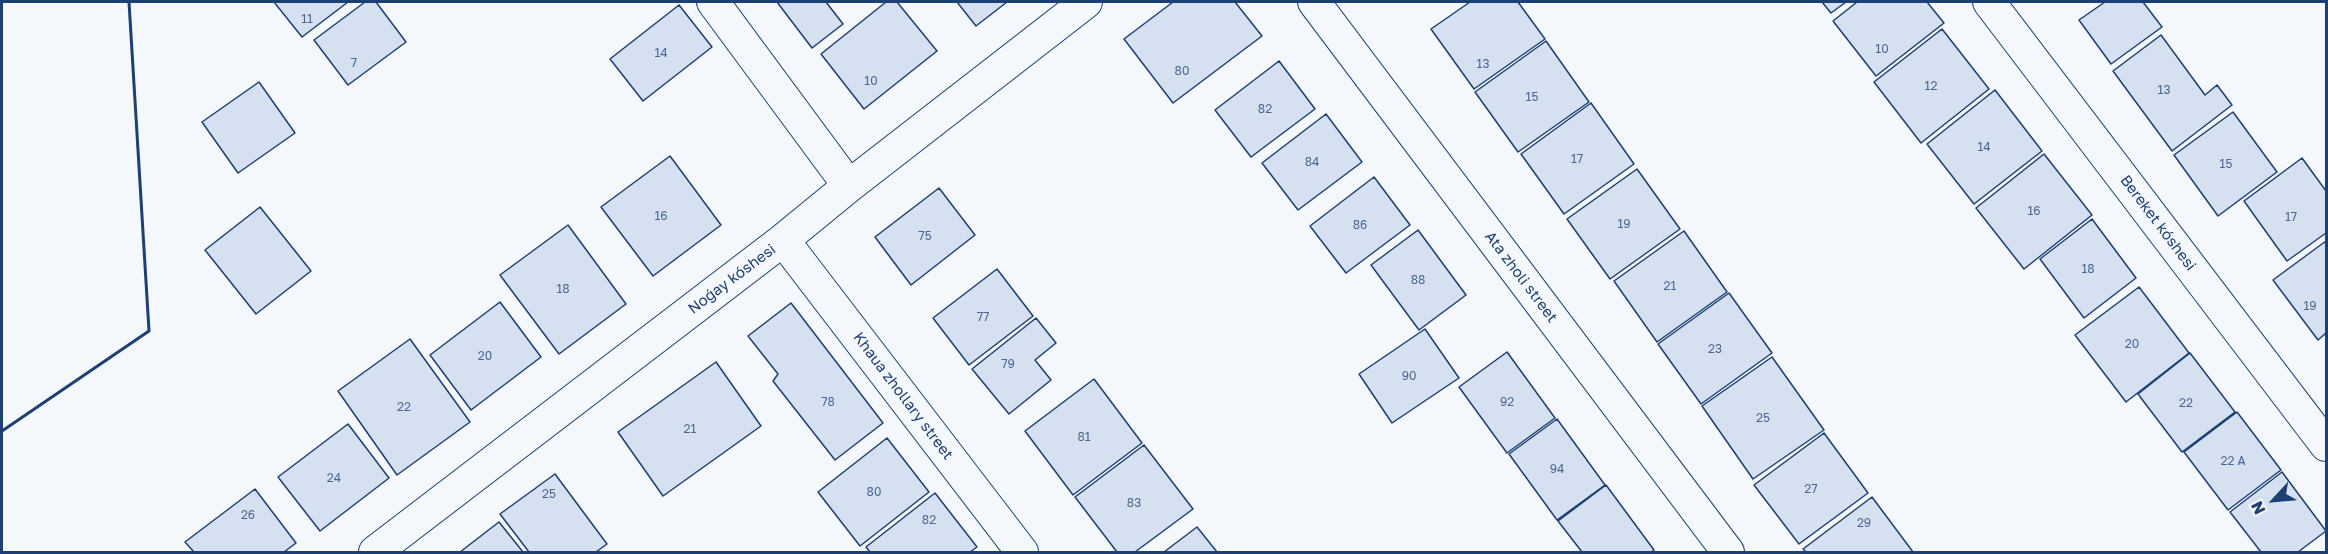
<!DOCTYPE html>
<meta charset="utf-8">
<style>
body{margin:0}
#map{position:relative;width:2328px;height:554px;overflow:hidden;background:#f4f7fb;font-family:"Golos Text",sans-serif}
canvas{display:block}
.frame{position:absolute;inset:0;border:3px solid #1d3f73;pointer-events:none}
.north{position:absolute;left:2244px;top:470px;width:60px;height:60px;-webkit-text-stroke:4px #f4f7fb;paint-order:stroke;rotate:244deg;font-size:16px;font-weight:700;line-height:24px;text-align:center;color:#1d3f73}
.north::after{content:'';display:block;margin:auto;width:21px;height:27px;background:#1d3f73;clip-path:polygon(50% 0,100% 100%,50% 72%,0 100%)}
</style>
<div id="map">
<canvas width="2328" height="554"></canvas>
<div class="frame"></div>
<div class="north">N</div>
</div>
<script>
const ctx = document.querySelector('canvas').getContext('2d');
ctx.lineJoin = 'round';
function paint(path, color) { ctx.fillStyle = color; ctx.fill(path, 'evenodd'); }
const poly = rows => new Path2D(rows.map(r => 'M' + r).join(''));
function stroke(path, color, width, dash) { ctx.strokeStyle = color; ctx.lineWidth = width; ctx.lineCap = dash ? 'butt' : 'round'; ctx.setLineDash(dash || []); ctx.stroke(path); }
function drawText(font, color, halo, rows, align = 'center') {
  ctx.font = font + ' "Golos Text",sans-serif'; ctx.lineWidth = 4.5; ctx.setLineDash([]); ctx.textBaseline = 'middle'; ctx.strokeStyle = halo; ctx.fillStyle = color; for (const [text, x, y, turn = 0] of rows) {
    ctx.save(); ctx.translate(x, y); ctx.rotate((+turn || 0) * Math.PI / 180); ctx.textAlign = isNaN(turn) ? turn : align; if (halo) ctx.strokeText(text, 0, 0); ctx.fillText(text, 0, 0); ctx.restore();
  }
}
const building = poly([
 [274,2,348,2,302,37,274,2],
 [365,2,376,2,406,42,348,85,314,40,365,2],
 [777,2,826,2,843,24,812,48,777,2],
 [886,2,897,2,937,51,864,109,821,54,886,2],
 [957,2,1007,2,976,26,957,2],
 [1173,2,1235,2,1262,36,1173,103,1124,39,1173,2],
 [1470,2,1518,2,1545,39,1474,89,1431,29,1470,2],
 [1822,2,1846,2,1831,13,1822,2],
 [1857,2,1927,2,1944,23,1876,76,1833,21,1857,2],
 [2105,2,2143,2,2162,27,2111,64,2079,20,2105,2],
 [679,5,712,47,643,101,610,59,679,5],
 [1942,29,1989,89,1921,143,1874,82,1942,29],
 [2161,35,2205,95,2217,85,2232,105,2172,151,2113,71,2161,35],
 [1546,41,1589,102,1518,152,1475,92,1546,41],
 [1279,61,1315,109,1251,157,1215,110,1279,61],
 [259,82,295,133,238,173,202,122,259,82],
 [1995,90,2042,151,1974,204,1927,144,1995,90],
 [1591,103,1634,164,1564,214,1521,154,1591,103],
 [2233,112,2277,172,2218,216,2174,155,2233,112],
 [1326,114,1362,162,1298,210,1262,163,1326,114],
 [2044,154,2092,215,2024,269,1976,208,2044,154],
 [670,156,721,225,653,276,601,207,670,156],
 [2302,158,2326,191,2326,233,2287,261,2244,201,2302,158],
 [1637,169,1680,229,1610,279,1567,219,1637,169],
 [1374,177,1410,225,1346,273,1310,226,1374,177],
 [939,188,975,235,911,285,875,237,939,188],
 [260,207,311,271,256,314,205,250,260,207],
 [2092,219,2136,278,2084,318,2040,259,2092,219],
 [568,225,626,304,559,354,500,275,568,225],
 [1418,230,1466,295,1419,330,1371,265,1418,230],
 [1684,231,1727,292,1657,342,1614,281,1684,231],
 [2326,241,2326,333,2318,340,2273,280,2326,241],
 [997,269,1033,316,969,365,933,318,997,269],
 [2139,287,2189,353,2126,402,2075,335,2139,287],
 [1729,293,1772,353,1701,404,1658,344,1729,293],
 [500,302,541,357,471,410,430,355,500,302],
 [791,303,883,423,835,460,773,381,778,374,748,336,791,303],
 [1036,318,1056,343,1035,360,1051,380,1009,414,972,369,1036,318],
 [1425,329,1459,378,1392,423,1359,374,1425,329],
 [410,339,470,422,397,475,338,391,410,339],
 [1507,352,1555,418,1507,453,1459,387,1507,352],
 [2190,353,2235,412,2182,452,2138,394,2190,353],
 [1772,357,1824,430,1753,479,1702,406,1772,357],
 [716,362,761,426,663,496,618,432,716,362],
 [1094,379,1142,443,1073,495,1025,431,1094,379],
 [2237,412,2281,470,2228,510,2184,452,2237,412],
 [1557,419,1605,485,1557,520,1509,454,1557,419],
 [348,424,389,478,320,531,278,477,348,424],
 [1824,433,1868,493,1799,544,1754,485,1824,433],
 [887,438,929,492,860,546,818,492,887,438],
 [1144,445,1193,509,1135,552,1117,552,1075,497,1144,445],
 [2282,472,2326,531,2298,552,2261,552,2230,512,2282,472],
 [555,474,607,544,596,552,529,552,500,514,555,474],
 [1606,485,1654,550,1651,552,1582,552,1558,521,1606,485],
 [255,489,296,543,284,552,194,552,185,542,255,489],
 [935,493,977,547,970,552,870,552,866,547,935,493],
 [1872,497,1913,552,1806,552,1803,549,1872,497],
 [499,522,523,552,460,552,499,522],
 [1197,527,1217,552,1164,552,1197,527]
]);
paint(building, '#d5e0f0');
stroke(building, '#1d3f73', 1.5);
const minor = poly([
 [713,2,849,186],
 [1314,2,1728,552],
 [1989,2,2326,445],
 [783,240,1022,552],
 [375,552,783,240,849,186,1086,2]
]);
stroke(minor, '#1d3f73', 34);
stroke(minor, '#f4f7fb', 32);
stroke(poly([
 [2,431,149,331,129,2]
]), '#1d3f73', 3);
drawText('12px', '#4b6792', null, [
 ["11",307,19],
 ["10",1882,49],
 ["14",661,53],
 ["7",354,63],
 ["13",1483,64],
 ["80",1182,71],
 ["10",871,81],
 ["12",1931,86],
 ["13",2164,90],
 ["15",1532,97],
 ["82",1265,109],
 ["14",1984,147],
 ["17",1577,159],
 ["84",1312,162],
 ["15",2226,164],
 ["16",2034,211],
 ["16",661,216],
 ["17",2291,217],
 ["19",1624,224],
 ["86",1360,225],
 ["75",925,236],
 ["18",2088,269],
 ["88",1418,280],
 ["21",1670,286],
 ["18",563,289],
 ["19",2310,306],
 ["77",983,317],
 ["20",2132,344],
 ["23",1715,349],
 ["20",485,356],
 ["79",1008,364],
 ["90",1409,376],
 ["78",828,402],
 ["92",1507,402],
 ["22",2186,403],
 ["22",404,407],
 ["25",1763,418],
 ["21",690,429],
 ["81",1084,437],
 ["22 А",2233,461],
 ["94",1557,469],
 ["24",334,478],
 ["27",1811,489],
 ["80",874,492],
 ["25",549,494],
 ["83",1134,503],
 ["26",248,515],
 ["82",929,520],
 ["29",1864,523]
]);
drawText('15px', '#1d3f73', '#f4f7fb', [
 ["Bereket kóshesi",2158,223,53],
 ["Ata zholi street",1521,277,53],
 ["Noǵay kóshesi",732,279,-37],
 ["Khaua zhollary street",903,396,53]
]);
</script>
